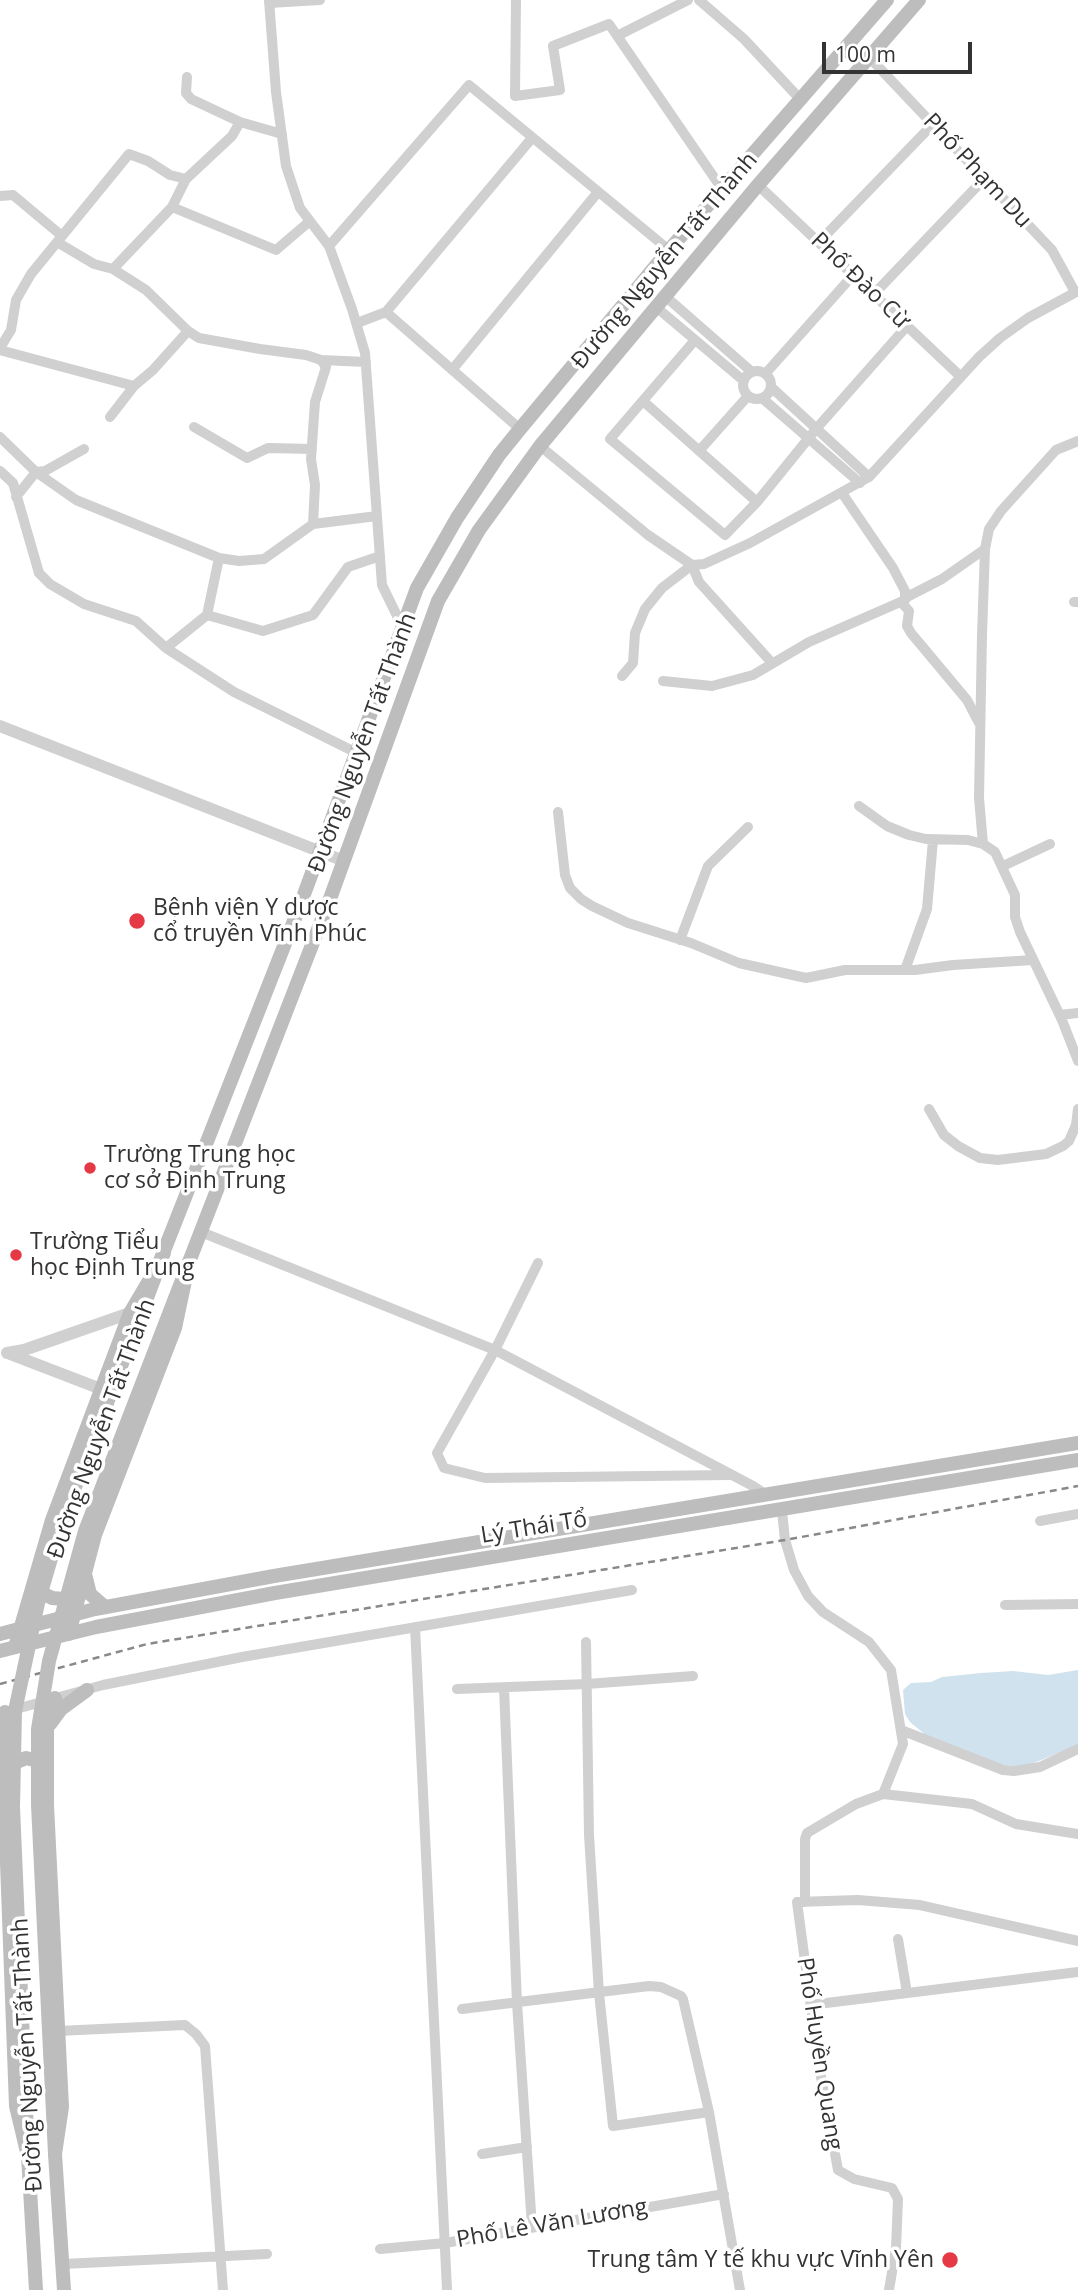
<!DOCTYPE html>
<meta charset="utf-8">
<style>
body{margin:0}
#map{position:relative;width:1078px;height:2290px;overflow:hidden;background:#fff;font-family:"Open Sans",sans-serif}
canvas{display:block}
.scale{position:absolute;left:822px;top:42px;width:150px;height:32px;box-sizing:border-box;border:4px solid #333;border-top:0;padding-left:9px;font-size:21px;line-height:24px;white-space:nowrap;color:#333;-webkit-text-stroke:5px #fff;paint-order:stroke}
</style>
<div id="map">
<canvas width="1078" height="2290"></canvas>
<div class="scale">100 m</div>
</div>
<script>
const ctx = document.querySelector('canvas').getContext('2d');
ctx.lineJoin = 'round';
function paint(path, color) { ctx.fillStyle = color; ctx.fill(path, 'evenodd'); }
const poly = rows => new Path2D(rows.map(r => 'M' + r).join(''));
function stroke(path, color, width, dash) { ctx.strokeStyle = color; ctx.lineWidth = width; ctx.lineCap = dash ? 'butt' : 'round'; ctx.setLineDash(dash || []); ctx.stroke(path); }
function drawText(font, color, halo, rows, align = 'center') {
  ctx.font = font + ' "Open Sans",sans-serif'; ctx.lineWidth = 7; ctx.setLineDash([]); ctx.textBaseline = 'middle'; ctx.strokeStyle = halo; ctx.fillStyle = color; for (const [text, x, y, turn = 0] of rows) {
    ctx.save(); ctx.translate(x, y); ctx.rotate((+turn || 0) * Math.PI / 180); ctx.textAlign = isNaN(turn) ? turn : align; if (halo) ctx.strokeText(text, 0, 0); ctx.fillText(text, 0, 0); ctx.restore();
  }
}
paint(poly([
 [1078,1670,1078,1745,1024,1767,1003,1765,928,1737,910,1722,905,1714,903,1690,911,1683,931,1682,942,1677,981,1673,1013,1671,1048,1675]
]), '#cfe2ee');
stroke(poly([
 [269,0,276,92,286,166,300,208,329,246,352,309,365,353,382,585,402,626],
 [516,0,515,96,560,90,553,46,609,24,722,189],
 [699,0,744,39,800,99],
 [269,3,320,0],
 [617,36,688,0],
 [869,57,1052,250,1075,292],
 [187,77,186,93,191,99,240,122,282,134],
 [758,185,961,377],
 [0,196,13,195,62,236],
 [172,207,276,250,310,221],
 [820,241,933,124],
 [57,242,94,264,113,269,146,290,188,331,199,338,260,349,306,355,321,360,326,367,315,402,311,459,315,485,313,524],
 [329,246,469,85,669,250],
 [113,269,172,207,186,179],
 [874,294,984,179],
 [665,296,752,372],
 [656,307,744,381],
 [386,312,520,429],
 [357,323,386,312,532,138],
 [695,340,610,439,725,535,757,502,816,429,907,326],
 [0,348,11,330,16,300,31,274,129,154,148,161,170,175,186,179,232,136,240,122],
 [0,350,134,386],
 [321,360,366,362],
 [452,370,598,192],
 '743 385a14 14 0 1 1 28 0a14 14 0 1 1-28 0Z',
 [766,373,854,274],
 [771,387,869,477],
 [762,398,860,483],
 [643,401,757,502],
 [110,417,134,386,153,370,188,331],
 [194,427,247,458,268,448,312,449],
 [0,437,36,472,76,500,219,558,239,561,264,559,313,524,377,516],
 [540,446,648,535,692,565,704,564,750,543,869,477,979,357,1000,338,1028,318,1078,291],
 [699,451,748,396],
 [0,471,13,483,39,573,50,584,84,604,136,621,166,648,207,615,219,558],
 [16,497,36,472,45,471,84,449],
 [907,597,942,579,985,549],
 [901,602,909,611,907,626,911,633,967,700,979,723],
 [1074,602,1078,602],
 [207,615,263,631,313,615,348,567,380,556],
 [166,648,234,692,357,753],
 [622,676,633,663,635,633,645,609,662,588,692,565,699,582,772,663],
 [663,681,712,686,753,675,809,642,905,600,905,591,893,568,842,493],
 [859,806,887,826,909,835,926,839,968,840,983,844,995,852,1015,895,1015,917,1020,932,1062,1020,1078,1061],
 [558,812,565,875,570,888,581,899,592,906,628,923,691,943,739,963,806,978,845,970,915,970,953,965,1033,960],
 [983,844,979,798,982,635,985,549,989,529,1001,511,1056,450,1078,441],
 [1003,866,1050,844],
 [680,940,708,866,748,827],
 [905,970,927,909,933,840],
 [1060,1015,1078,1013],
 [929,1109,944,1135,958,1146,980,1158,998,1160,1046,1154,1063,1146,1069,1141,1076,1125,1078,1109],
 [201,1232,495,1350,753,1486,768,1496],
 [538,1263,495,1350,437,1453,444,1468,485,1478,730,1475],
 [782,1511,785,1540,794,1570,808,1596,823,1612,869,1642,891,1670,903,1744,883,1794],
 [1040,1521,1078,1514],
 [1005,1605,1078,1604],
 [415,1627,447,2290],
 [586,1642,589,1835,599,1993,613,2126,709,2112],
 [504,1688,517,2003,532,2227],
 [457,1689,587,1684,693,1676],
 [9,1711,103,1685,242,1657,632,1590],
 [901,1730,1003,1770,1014,1771,1040,1767,1078,1749],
 [805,1902,805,1839,807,1833,856,1804,883,1794,972,1804,1016,1824,1078,1834],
 [898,1939,907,1993],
 [810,2005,1078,1972],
 [462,2009,649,1986,661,1987,681,1996,683,1999,709,2112,740,2290],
 [58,2031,185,2025,196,2034,205,2046,223,2290],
 [482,2154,527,2147],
 [380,2249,445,2243,724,2194],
 [63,2264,267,2254],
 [889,2290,896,2248,898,2199,892,2188,854,2179,838,2170,819,2066,797,1902,858,1900,920,1905,1078,1941]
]), '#d0d0d0', 10);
stroke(poly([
 [0,726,344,861],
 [7,1353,24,1350,130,1313],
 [10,1354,101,1389]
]), '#d0d0d0', 12);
stroke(poly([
 [160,1261,299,908,417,588,457,518,499,455,520,429,669,250,887,0],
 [85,1574,90,1594,105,1607],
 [36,1584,42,1593,52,1598,64,1599,76,1595],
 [0,1634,95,1609,274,1576,1078,1443],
 [69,1634,95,1535,175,1328,189,1262,331,896,438,601,479,530,540,446,758,185,919,0],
 [15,1647,52,1520,130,1313,150,1279],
 [0,1651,96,1627,275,1593,1078,1460],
 [55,1698,47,1728,47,1805,62,2107,55,2154,64,2290],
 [5,1712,5,1809,16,2106,28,2156,36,2290],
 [50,1724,61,1709,87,1690],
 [6,1771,12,1764,26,1758,38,1761,46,1766]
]), '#bdbdbd', 14);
stroke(poly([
 [0,1684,147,1644,785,1540,1078,1486]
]), '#888', 2.5, [7, 5]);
stroke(poly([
 [55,2154,38,1805,38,1729,49,1661,85,1531,189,1262],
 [28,2156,13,1807,15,1711,38,1603,61,1524,164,1253]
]), '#bdbdbd', 14);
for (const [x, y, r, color] of [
 [137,921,9,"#e63946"],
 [90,1168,7,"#e63946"],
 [16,1255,7,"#e63946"],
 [950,2260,9,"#e63946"]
]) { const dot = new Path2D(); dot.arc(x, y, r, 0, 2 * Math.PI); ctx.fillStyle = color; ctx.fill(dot); stroke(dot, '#fff', 2.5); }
drawText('23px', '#333', '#fff', [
 ["Phố Phạm Du",977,171,47],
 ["Đường Nguyễn Tất Thành",665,261,-50],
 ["Phố Đào Cừ",860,281,44],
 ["Đường Nguyễn Tất Thành",363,743,-70],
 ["Đường Nguyễn Tất Thành",102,1429,-70],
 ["Lý Thái Tổ",534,1528,-9],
 ["Phố Huyền Quang",819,2054,81],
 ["Đường Nguyễn Tất Thành",28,2055,-93],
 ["Phố Lê Văn Lương",552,2224,-10]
]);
drawText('23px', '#333', '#fff', [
 ["Bệnh viện Y dược",153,908],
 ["cổ truyền Vĩnh Phúc",153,934],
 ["Trường Trung học",104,1155],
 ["cơ sở Định Trung",104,1181],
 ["Trường Tiểu",30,1242],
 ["học Định Trung",30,1268],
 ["Trung tâm Y tế khu vực Vĩnh Yên",934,2260,"right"]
], 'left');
</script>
